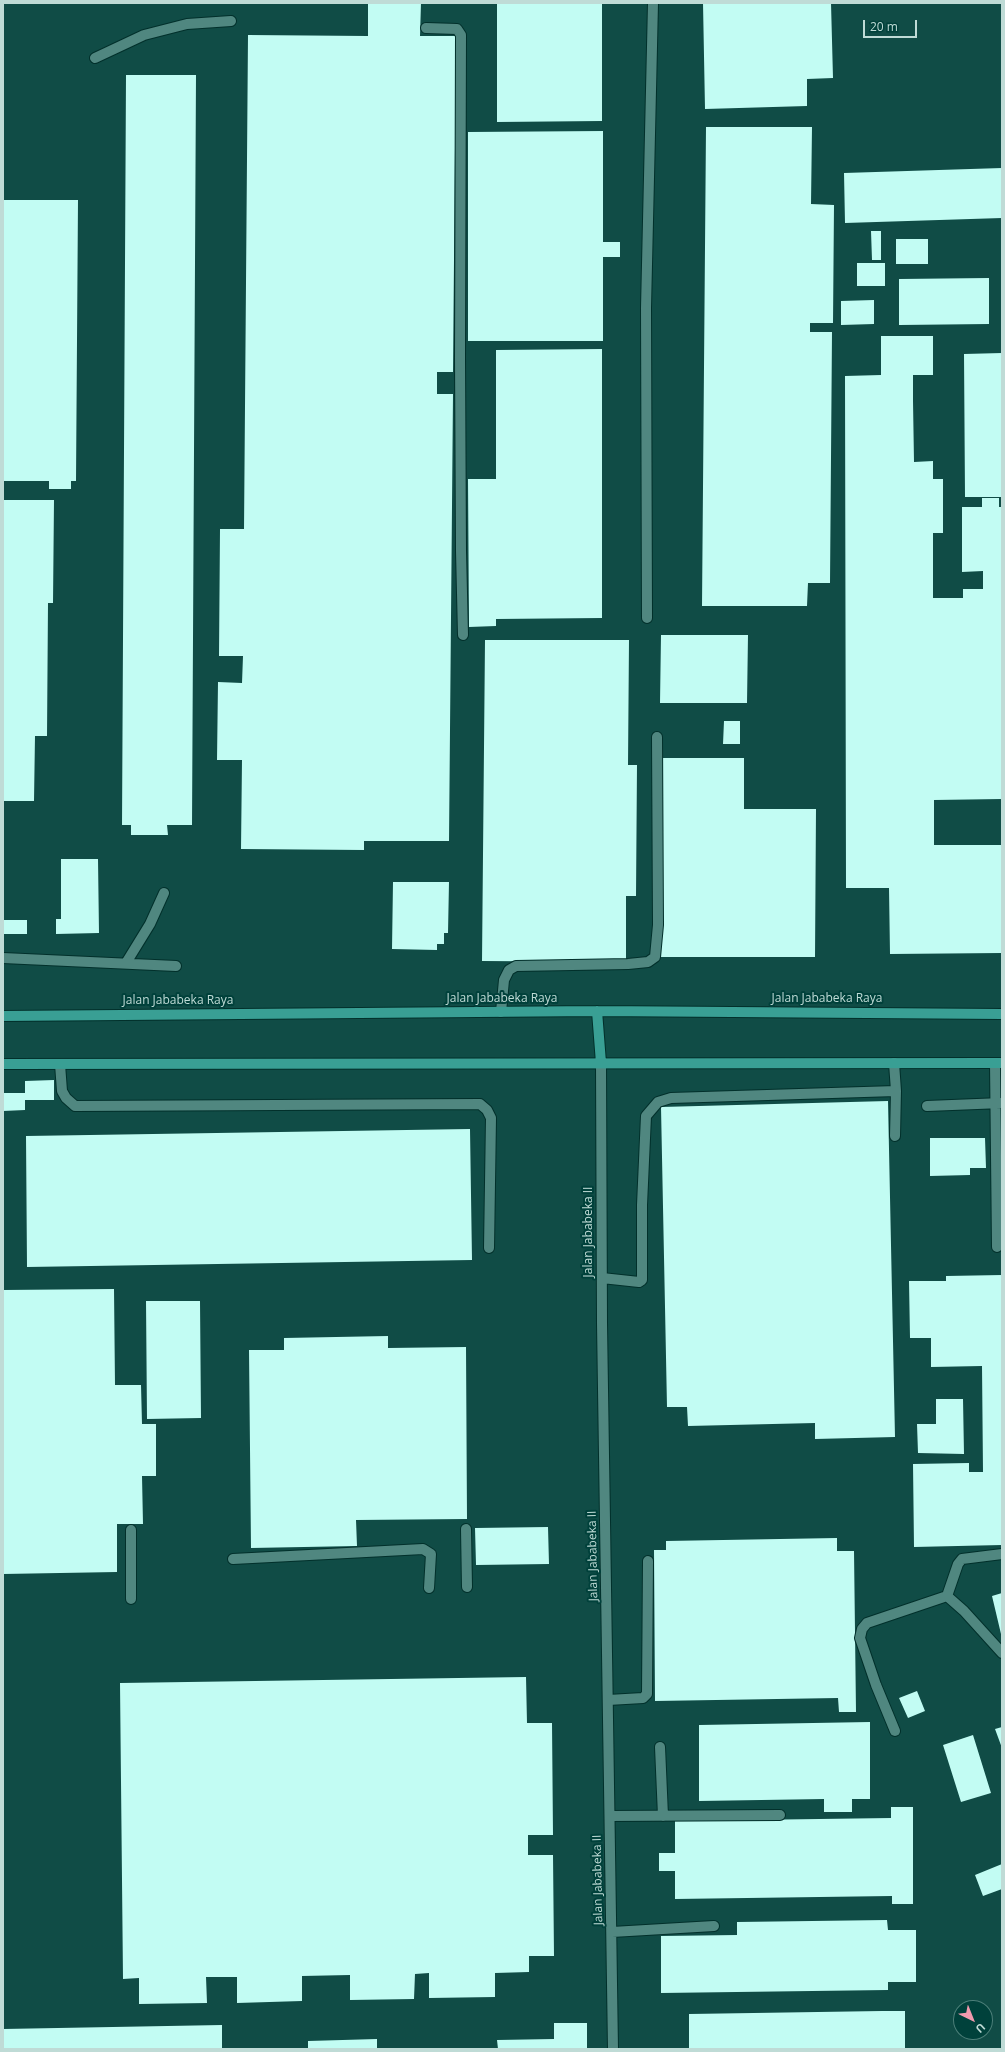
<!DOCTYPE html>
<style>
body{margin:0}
#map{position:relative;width:1005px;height:2052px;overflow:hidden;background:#104c46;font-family:"Open Sans",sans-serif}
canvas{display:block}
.frame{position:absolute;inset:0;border:4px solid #bfdbd6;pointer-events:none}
.north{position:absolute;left:953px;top:2000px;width:40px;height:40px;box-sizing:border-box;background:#00413b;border:1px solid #4c7f79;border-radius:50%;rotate:137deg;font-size:11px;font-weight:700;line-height:16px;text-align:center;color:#bfdbd6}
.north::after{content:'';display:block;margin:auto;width:14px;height:18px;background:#f29aae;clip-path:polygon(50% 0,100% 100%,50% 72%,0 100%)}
.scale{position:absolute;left:863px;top:20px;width:54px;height:18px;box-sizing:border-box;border:2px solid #bfdbd6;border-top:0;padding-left:5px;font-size:12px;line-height:14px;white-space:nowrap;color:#bfdbd6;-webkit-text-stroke:3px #00413b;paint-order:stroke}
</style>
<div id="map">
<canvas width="1005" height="2052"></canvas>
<div class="frame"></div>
<div class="north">U</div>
<div class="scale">20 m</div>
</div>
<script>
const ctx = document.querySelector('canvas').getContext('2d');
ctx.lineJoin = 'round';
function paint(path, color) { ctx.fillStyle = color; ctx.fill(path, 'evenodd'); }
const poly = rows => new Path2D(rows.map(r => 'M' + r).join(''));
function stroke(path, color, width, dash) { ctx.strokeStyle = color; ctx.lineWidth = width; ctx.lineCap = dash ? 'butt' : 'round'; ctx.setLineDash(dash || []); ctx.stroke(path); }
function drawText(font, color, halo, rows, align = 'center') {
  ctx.font = font + ' "Open Sans",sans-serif'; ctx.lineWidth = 4; ctx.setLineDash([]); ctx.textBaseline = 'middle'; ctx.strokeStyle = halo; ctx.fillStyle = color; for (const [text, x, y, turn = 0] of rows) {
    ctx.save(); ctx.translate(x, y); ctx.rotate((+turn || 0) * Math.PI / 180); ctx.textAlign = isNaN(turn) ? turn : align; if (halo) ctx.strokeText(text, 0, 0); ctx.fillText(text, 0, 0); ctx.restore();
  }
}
paint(poly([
 [368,3,421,3,420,36,456,36,453,372,437,372,437,394,453,394,449,841,364,841,364,850,241,849,242,760,217,760,218,682,242,683,243,656,219,656,220,529,244,529,248,35,368,36],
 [497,3,602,3,602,121,497,122],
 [703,3,831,3,833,78,807,79,807,106,705,109],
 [126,75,196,75,192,825,167,825,168,835,131,835,131,825,122,825],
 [706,127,812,127,811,204,834,205,833,323,810,323,810,332,832,332,830,583,808,583,807,606,702,606],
 [603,131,603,242,620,242,620,257,603,257,603,341,468,341,468,132],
 [1002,168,1002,218,845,223,844,173],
 [3,200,78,200,76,481,71,481,71,489,49,489,49,481,3,481],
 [871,231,881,231,881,260,872,260],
 [896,239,928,239,928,264,896,264],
 [857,263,885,263,885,286,857,286],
 [989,278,989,324,899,325,899,279],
 [874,300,874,324,841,325,841,301],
 [881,336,933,336,933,375,913,375,913,401,914,462,933,461,933,479,943,479,943,533,933,533,933,598,963,598,963,589,983,589,983,571,962,572,962,507,982,507,982,498,999,498,999,507,1002,507,1002,799,934,800,934,845,1002,845,1002,953,890,954,889,888,846,888,845,376,881,375],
 [602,349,602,618,496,619,496,626,469,627,468,479,496,479,496,350],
 [1002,353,1002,497,965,497,964,354],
 [3,500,54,500,53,603,48,603,47,736,35,736,34,801,3,801],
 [661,635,748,635,747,703,660,703],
 [485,640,629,640,628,765,637,765,636,896,626,896,626,962,482,961],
 [724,721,740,721,740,744,723,744],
 [663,758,744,758,744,809,816,809,815,957,661,957],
 [61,859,98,859,99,933,56,934,56,919,61,919],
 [393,882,449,882,448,933,444,933,444,944,437,944,437,950,392,949],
 [3,920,27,920,27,934,3,934],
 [54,1080,54,1100,25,1100,25,1110,3,1111,3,1093,25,1093,25,1081],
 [888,1101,895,1437,815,1439,815,1423,688,1426,687,1407,667,1407,661,1107],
 [470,1129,472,1260,27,1267,26,1136],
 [930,1138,985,1138,986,1168,970,1168,970,1175,930,1176],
 [1002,1275,1002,1545,914,1547,913,1464,969,1463,969,1472,983,1472,982,1366,931,1367,931,1338,910,1338,909,1281,946,1281,946,1276],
 [114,1289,115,1385,141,1385,142,1424,156,1424,156,1476,142,1476,143,1524,117,1524,117,1572,3,1574,3,1290],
 [146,1301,200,1301,201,1418,147,1419],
 [388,1336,388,1348,466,1347,467,1519,356,1520,357,1546,251,1548,249,1350,284,1350,284,1338],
 [936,1399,963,1399,964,1454,918,1453,917,1424,936,1424],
 [548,1527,549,1564,476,1565,475,1528],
 [837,1538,837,1551,854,1551,856,1712,839,1712,838,1698,655,1701,654,1550,666,1550,666,1541],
 [1002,1593,1002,1634,1001,1634,992,1596],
 [526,1677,527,1723,552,1723,553,1835,528,1835,528,1855,553,1855,554,1956,529,1956,529,1972,495,1973,495,1997,429,1998,429,1973,415,1974,414,1999,350,2000,350,1975,302,1976,302,2001,237,2003,237,1977,206,1977,207,2003,139,2004,139,1978,123,1979,120,1683],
 [917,1691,925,1711,908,1718,899,1698],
 [870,1722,870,1799,852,1799,852,1812,824,1812,824,1799,699,1801,699,1725],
 [1002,1727,1002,1748,995,1729],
 [973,1735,991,1793,961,1802,943,1745],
 [891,1807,913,1807,913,1904,892,1904,892,1896,675,1899,675,1871,659,1871,659,1853,675,1853,675,1821,891,1818],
 [1002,1864,1002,1889,983,1896,975,1875],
 [887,1920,888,1930,916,1930,916,1982,888,1982,888,1990,661,1993,661,1936,737,1935,737,1922],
 [882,2011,905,2011,905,2049,689,2049,689,2014],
 [554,2023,587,2023,587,2049,498,2049,497,2040,554,2039],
 [222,2025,222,2049,3,2049,3,2029],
 [377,2039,377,2049,308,2049,308,2041]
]), '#c2fcf3');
const minor = poly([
 [426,28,457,29,461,35,460,357,461,551,463,635],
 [95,58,144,35,187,24,231,21],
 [647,618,646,308,653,3],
 [3,958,176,966],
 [126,963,150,924,164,893],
 [501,1012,504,980,509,970,516,966,628,964,648,962,655,957,658,925,657,737],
 [601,1063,602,1323,613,2049],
 [995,1063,997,1247],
 [60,1064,62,1091,66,1098,75,1106,480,1104,487,1110,491,1118,489,1248],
 [927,1106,1002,1103],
 [895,1136,896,1091],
 [602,1278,639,1282,642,1280,642,1205,646,1116,658,1102,671,1098,896,1091,894,1063],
 [466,1529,467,1587],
 [131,1530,131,1599],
 [233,1559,423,1549,431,1554,429,1588],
 [947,1596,958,1564,962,1559,1002,1554],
 [947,1596,964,1611,1002,1653],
 [608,1700,643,1698,647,1694,648,1561],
 [895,1731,876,1685,860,1638,862,1629,867,1623,947,1596],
 [660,1747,663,1816],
 [610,1816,780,1815],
 [612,1932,714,1926]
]);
const major = poly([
 [597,1011,601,1063],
 [3,1016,597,1011,1002,1014],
 [3,1064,1002,1063]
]);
stroke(minor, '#02302b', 12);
stroke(major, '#02302b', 12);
stroke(minor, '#508780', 10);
stroke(major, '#399f94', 10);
drawText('12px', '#bfdbd6', '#00413b', [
 ["Jalan Jababeka Raya",502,999],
 ["Jalan Jababeka Raya",827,999],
 ["Jalan Jababeka Raya",178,1001],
 ["Jalan Jababeka II",589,1232,-90],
 ["Jalan Jababeka II",593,1556,-91],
 ["Jalan Jababeka II",598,1880,-91]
]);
</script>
